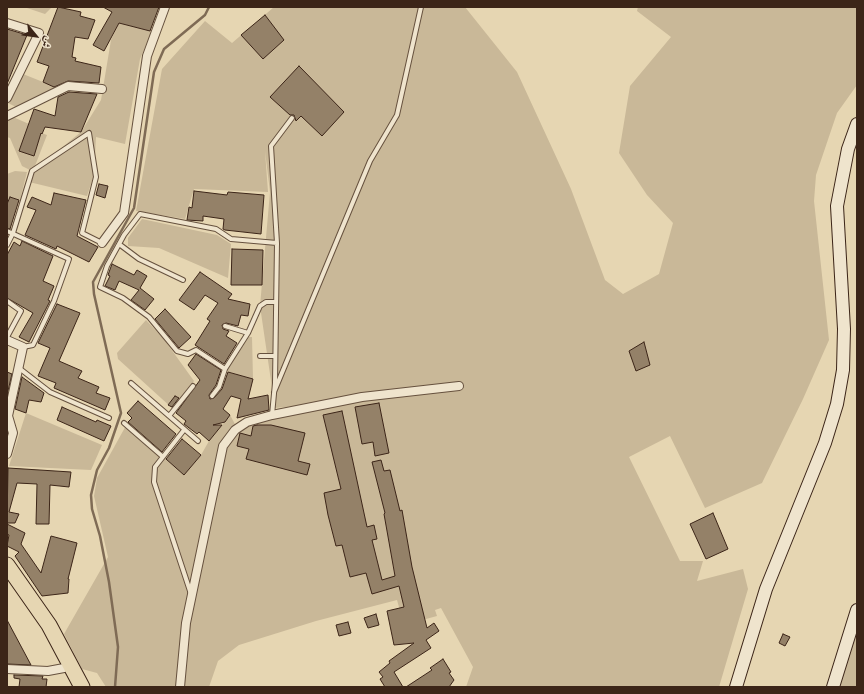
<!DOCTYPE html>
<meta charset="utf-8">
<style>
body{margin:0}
#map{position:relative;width:864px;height:694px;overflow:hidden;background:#e6d6b2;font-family:Cardo,Amiri,serif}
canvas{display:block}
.frame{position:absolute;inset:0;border:8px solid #3c2518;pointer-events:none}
.north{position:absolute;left:16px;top:16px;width:40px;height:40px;-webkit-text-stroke:3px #efe4cd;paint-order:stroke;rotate:119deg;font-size:11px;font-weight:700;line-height:16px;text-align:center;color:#3c2518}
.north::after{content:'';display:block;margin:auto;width:14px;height:18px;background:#3c2518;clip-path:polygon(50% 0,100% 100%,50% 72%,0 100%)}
</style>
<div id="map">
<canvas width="864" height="694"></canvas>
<div class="frame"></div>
<div class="north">ش</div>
</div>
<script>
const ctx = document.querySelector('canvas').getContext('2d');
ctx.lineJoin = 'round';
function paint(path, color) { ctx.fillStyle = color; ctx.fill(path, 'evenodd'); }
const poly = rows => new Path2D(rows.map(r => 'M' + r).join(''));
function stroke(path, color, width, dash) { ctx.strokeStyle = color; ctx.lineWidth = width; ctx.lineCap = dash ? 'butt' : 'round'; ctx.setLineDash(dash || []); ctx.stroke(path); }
paint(poly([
 [24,7,52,7,45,14],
 [274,7,465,7,517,72,571,189,605,280,623,294,659,274,673,223,647,195,619,153,630,86,671,37,637,11,638,7,857,7,857,85,837,113,816,175,814,201,829,340,803,399,762,483,705,508,670,436,629,457,680,561,703,561,697,581,743,569,748,589,719,687,466,687,473,667,441,608,435,610,437,616,404,625,397,600,316,621,239,645,218,661,209,687,106,687,97,673,82,669,64,634,108,557,94,496,97,478,128,422,184,475,201,455,209,441,230,415,236,426,376,398,275,408,260,306,270,192,265,151,268,192,194,189,185,219,136,211,162,69,205,21,232,43],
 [119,23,152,31,140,59,125,144,96,137,94,175,87,196,29,182,32,171,22,166,10,138,7,137,7,120,13,117,29,124,28,128,47,135,33,171,81,132,101,100,111,40],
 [23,74,43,82,56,87,18,108,8,103],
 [15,171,27,172,20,200,10,197,7,204,7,174],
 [142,219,217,235,231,244,228,278,159,248,128,246,128,238],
 [146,320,163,338,194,381,172,408,118,359,117,353],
 [249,337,252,337,253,379,226,371],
 [26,413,102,445,91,470,9,466],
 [857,626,857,687,838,687]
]), '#c9b898');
stroke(poly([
 [115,687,118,647,109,582,100,536,92,509,91,495,97,470,109,448,121,413,94,294,93,282,134,208,154,72,164,49,205,15,209,7]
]), '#7f6b55', 2.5);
const building = poly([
 [58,7,81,12,80,16,95,20,88,39,75,37,72,57,76,58,75,61,101,67,99,83,68,81,54,87,43,82,49,66,37,62,58,7],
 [103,7,159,7,150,31,119,23,104,51,93,45,112,12,103,7],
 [265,15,284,40,263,59,241,35,265,15],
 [7,29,27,35,7,84,7,29],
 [299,66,344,112,322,136,301,116,296,121,294,115,290,115,270,97,299,66],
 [69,92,97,94,81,132,45,127,42,134,41,133,34,156,19,151,34,109,55,116,58,97,69,92],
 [99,184,108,186,105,198,96,195,99,184],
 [194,191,227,195,228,192,264,195,261,234,225,230,223,229,224,219,203,216,203,221,187,220,189,207,192,208,194,191],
 [54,193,86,200,77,236,98,247,89,262,57,246,56,249,25,235,36,210,27,207,32,197,51,205,54,193],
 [10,197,19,200,10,229,7,228,7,204,10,197],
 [22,241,53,256,43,281,54,286,48,300,50,301,29,342,19,337,33,313,7,298,7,255,14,242,20,246,22,241],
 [232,249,263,250,262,285,231,285,232,249],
 [112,264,134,275,137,270,147,276,140,288,154,299,145,310,131,300,139,290,119,281,115,290,105,286,110,276,108,275,112,264],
 [200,272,232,294,228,299,250,304,248,316,241,315,238,326,226,323,222,325,223,329,229,331,226,336,237,343,224,364,195,345,210,321,207,319,218,303,205,295,194,310,179,300,200,272],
 [57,304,80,313,59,361,82,371,78,378,99,387,96,393,110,398,105,410,54,388,56,383,38,376,50,348,38,343,57,304],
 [165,309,191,337,179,348,155,319,165,309],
 [644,342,650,365,636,371,629,351,644,342],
 [196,354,221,370,216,385,209,395,210,399,214,398,222,389,228,372,253,379,248,399,268,395,269,410,237,418,241,399,231,396,223,409,230,415,225,422,213,425,222,425,209,441,199,432,197,434,184,424,186,421,176,413,200,380,188,365,196,354],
 [7,372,12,374,7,395,7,372],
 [22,377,44,393,41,402,29,400,26,413,15,409,22,377],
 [175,396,179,398,172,407,168,405,175,396],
 [138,401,176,434,162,452,128,422,132,418,127,413,138,401],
 [379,403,389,453,375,456,373,442,362,444,355,407,379,403],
 [62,407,96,422,97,420,111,426,104,441,57,420,62,407],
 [342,411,367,527,374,525,377,539,372,540,382,580,395,576,384,514,385,513,372,462,381,460,384,471,390,470,400,511,402,510,412,567,427,628,434,623,439,631,426,640,431,648,394,672,403,687,385,687,380,679,383,677,379,672,390,663,389,661,414,643,394,645,387,611,404,607,399,586,372,594,366,573,350,577,342,545,336,546,328,515,324,493,341,489,323,415,342,411],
 [257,425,271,425,305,433,298,461,310,464,307,475,246,459,249,449,237,446,240,433,251,436,253,426,257,425],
 [182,439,201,455,184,475,166,459,182,439],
 [8,468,71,472,69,487,50,485,49,524,36,524,37,484,17,483,9,512,19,514,15,523,7,523,8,468],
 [713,513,728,549,706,559,690,524,713,513],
 [7,524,25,533,21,544,41,573,51,536,77,543,68,579,69,579,68,593,42,596,15,556,19,552,7,546,9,535,7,534,7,524],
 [376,614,379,625,368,628,364,618,376,614],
 [7,620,31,665,7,664,7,620],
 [348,622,351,633,339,636,336,625,348,622],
 [783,634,790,637,785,646,779,643,783,634],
 [443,659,451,672,449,673,454,680,449,687,406,687,432,670,430,668,443,659],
 [14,675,43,676,42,679,47,679,46,687,19,687,20,679,14,678,14,675]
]);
paint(building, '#948168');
stroke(building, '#3c2518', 1);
const lane = poly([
 [7,231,69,259,54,301,33,345,23,347],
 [119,244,139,259,183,280],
 [7,245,13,233,32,171,89,133,96,177,82,233,102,243],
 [7,301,21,311,7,337],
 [225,326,248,333],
 [260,356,275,356],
 [19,368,50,392,109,418],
 [225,369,248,333,260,306,266,302,276,302],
 [131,383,198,441],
 [274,392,370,161,397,115,421,7],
 [212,396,219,387,225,369,196,350,188,354,177,351,149,317,123,298,100,287,107,266,124,235,140,214,216,229,231,239,277,243],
 [272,415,275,383,277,243,271,146,292,118],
 [169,416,193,386],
 [124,423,162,456],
 [184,430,155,467,154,482,191,594]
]);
const street = poly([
 [7,23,39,33,7,98],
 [7,116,68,86,102,89],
 [102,243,124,213,147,56,165,7],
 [7,340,23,347,8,416,13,433,7,454],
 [7,669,48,671,64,668],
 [180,687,186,623,223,446,235,430,247,422,272,415,362,397,459,386]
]);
const secondary = poly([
 [736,687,766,589,825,443,837,404,843,370,844,329,837,206,848,149,857,124],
 [833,687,857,610]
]);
const highway = poly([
 [7,565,49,625,82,687]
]);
stroke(lane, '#66513e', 6);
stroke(street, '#66513e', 10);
stroke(secondary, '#3c2518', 14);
stroke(highway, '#3c2518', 17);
stroke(lane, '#efe4cd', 4);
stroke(street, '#efe4cd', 8);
stroke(secondary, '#efe4cd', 12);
stroke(highway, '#e6d6b2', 15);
</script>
